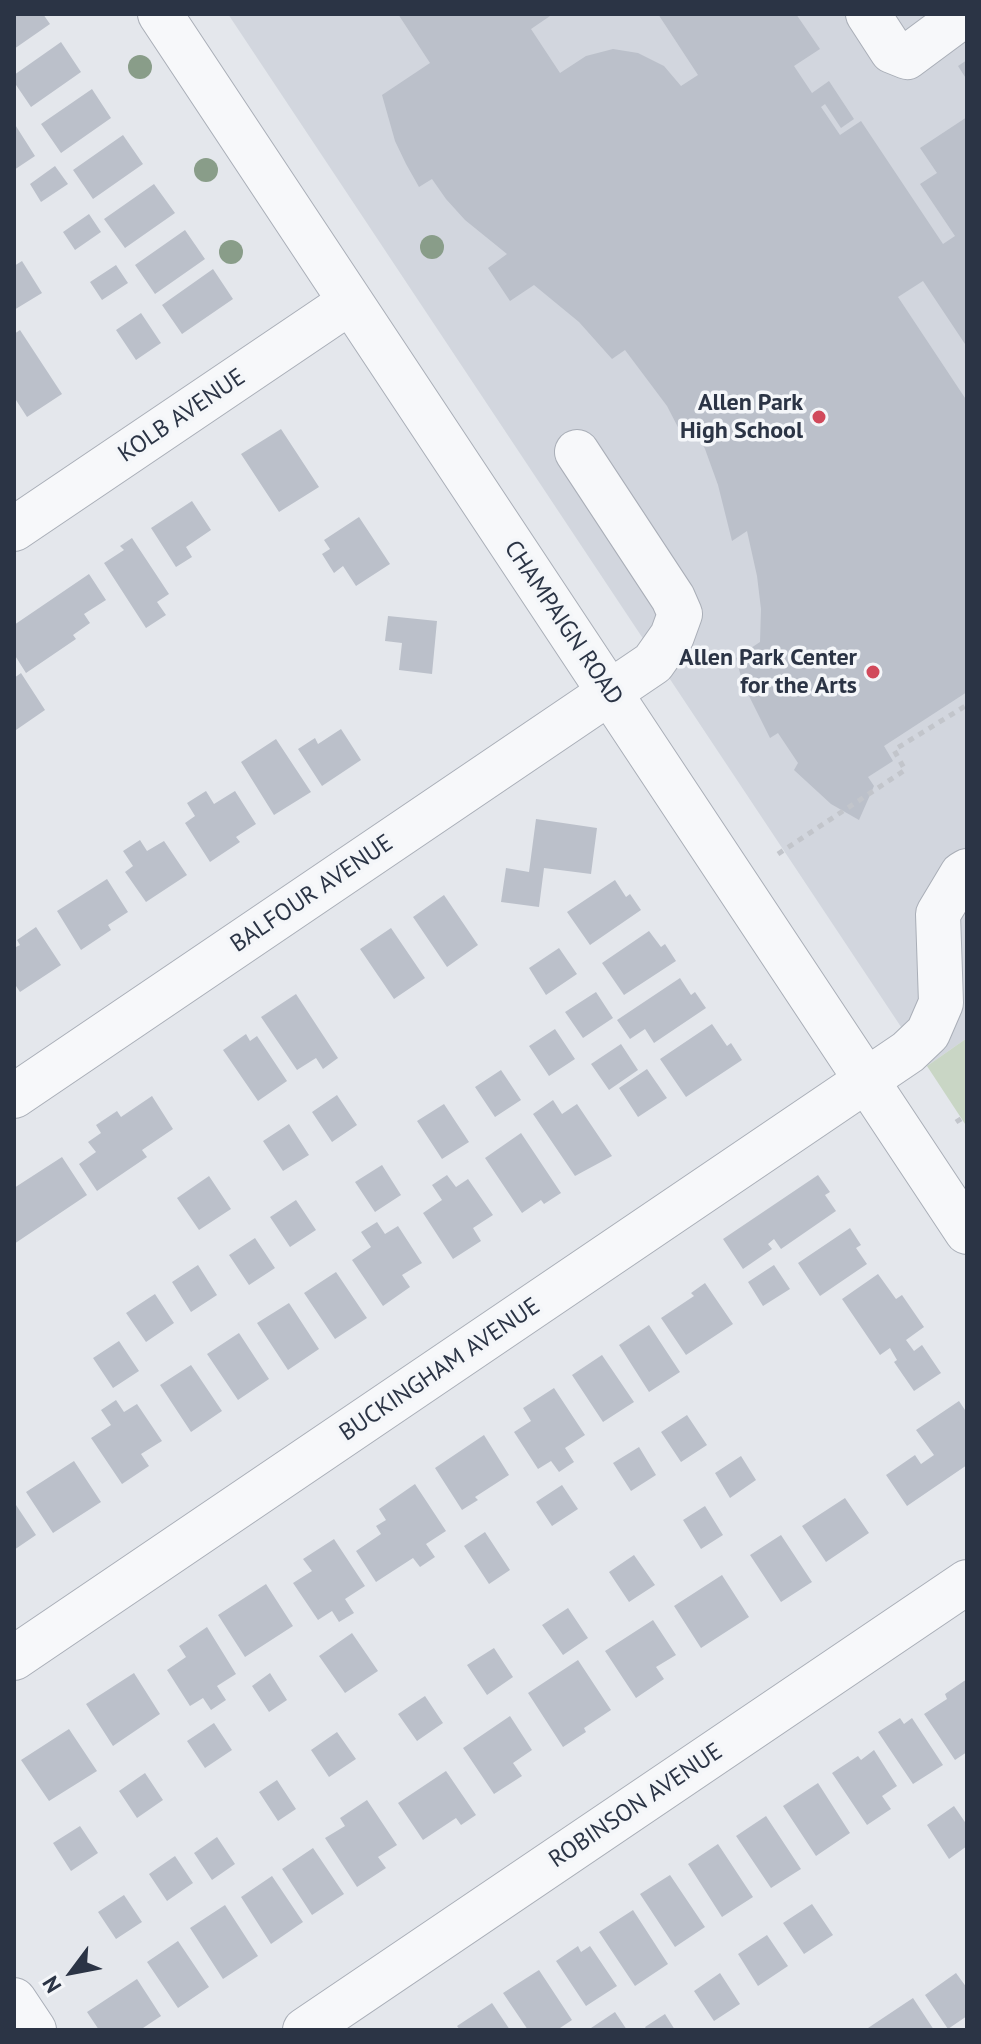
<!DOCTYPE html>
<style>
body{margin:0}
#map{position:relative;width:981px;height:2044px;overflow:hidden;background:#e4e7ec;font-family:"PT Sans",sans-serif}
canvas{display:block}
.frame{position:absolute;inset:0;border:16px solid #2b3445;pointer-events:none}
.north{position:absolute;left:32px;top:1932px;width:80px;height:80px;-webkit-text-stroke:6px #f4f6f9;paint-order:stroke;rotate:238deg;font-size:22px;font-weight:700;line-height:32px;text-align:center;color:#2b3445}
.north::after{content:'';display:block;margin:auto;width:28px;height:36px;background:#2b3445;clip-path:polygon(50% 0,100% 100%,50% 72%,0 100%)}
</style>
<div id="map">
<canvas width="981" height="2044"></canvas>
<div class="frame"></div>
<div class="north">N</div>
</div>
<script>
const ctx = document.querySelector('canvas').getContext('2d');
ctx.lineJoin = 'round';
function paint(path, color) { ctx.fillStyle = color; ctx.fill(path, 'evenodd'); }
const poly = rows => new Path2D(rows.map(r => 'M' + r).join(''));
function stroke(path, color, width, dash) { ctx.strokeStyle = color; ctx.lineWidth = width; ctx.lineCap = dash ? 'butt' : 'round'; ctx.setLineDash(dash || []); ctx.stroke(path); }
function drawText(font, color, halo, rows, align = 'center') {
  ctx.font = font + ' "PT Sans",sans-serif'; ctx.lineWidth = 7; ctx.setLineDash([]); ctx.textBaseline = 'middle'; ctx.strokeStyle = halo; ctx.fillStyle = color; for (const [text, x, y, turn = 0] of rows) {
    ctx.save(); ctx.translate(x, y); ctx.rotate((+turn || 0) * Math.PI / 180); ctx.textAlign = isNaN(turn) ? turn : align; if (halo) ctx.strokeText(text, 0, 0); ctx.fillText(text, 0, 0); ctx.restore();
  }
}
paint(poly([
 [228,14,967,14,967,1038,927,1066]
]), '#d2d6de');
paint(poly([
 [967,1038,967,1127,927,1066]
]), '#c9d6c5');
paint(poly([
 [14,14,43,14,50,24,14,49],
 [398,14,553,14,531,29,560,73,586,56,613,49,638,53,664,66,681,86,698,75,658,14,796,14,820,49,794,66,812,93,829,81,854,119,841,128,825,104,821,107,840,135,861,121,943,244,955,236,920,184,937,173,920,148,967,117,967,347,923,281,898,297,967,401,967,692,884,746,893,761,868,777,874,786,859,820,831,804,794,770,798,763,778,733,770,738,743,684,736,658,760,642,761,609,757,576,747,531,732,541,718,485,705,449,694,427,682,435,667,406,625,350,612,359,579,322,534,285,510,301,488,268,507,254,465,220,446,199,432,179,419,187,406,164,395,141,382,95,430,63],
 [61,42,81,72,31,107,14,82,14,75],
 [967,60,967,80,958,66],
 [92,89,111,118,61,153,41,124],
 [14,123,35,156,14,170],
 [123,135,143,164,93,199,73,170],
 [55,166,68,184,41,202,30,184],
 [154,184,175,213,125,248,104,219],
 [89,214,101,232,75,250,63,232],
 [185,230,205,259,155,294,135,265],
 [22,261,42,293,14,310,14,266],
 [116,265,128,283,102,300,90,282],
 [213,269,233,299,182,334,162,305],
 [141,313,161,343,136,360,116,330],
 [20,330,62,394,27,417,14,397,14,334],
 [281,429,319,487,279,512,241,454],
 [192,501,211,530,186,547,192,557,176,567,151,528],
 [359,517,390,564,356,586,343,566,334,573,322,554,330,549,324,540],
 [132,538,169,594,157,602,166,615,146,628,104,563,124,550,120,546],
 [89,574,106,600,84,614,90,623,73,635,76,639,26,673,14,654,14,625],
 [388,616,437,621,432,674,399,670,402,643,385,641],
 [21,673,45,710,16,730,14,678],
 [341,729,361,760,322,786,298,749,315,738,318,744],
 [276,739,311,792,274,815,241,762],
 [206,791,214,804,235,791,256,824,236,837,240,842,210,862,185,823,195,816,187,803],
 [536,819,597,828,591,874,544,868,539,907,501,902,506,868,529,872],
 [140,840,147,851,164,841,187,875,146,902,125,872,133,866,123,851],
 [107,879,128,912,108,925,111,930,81,950,57,911],
 [615,880,626,897,630,894,641,910,590,945,567,912],
 [444,895,478,945,447,967,413,917],
 [36,927,61,965,20,992,14,983,14,948,20,945,17,940],
 [391,928,425,978,394,999,360,949],
 [649,931,661,947,665,944,676,961,624,995,602,963],
 [559,948,577,974,546,995,529,968],
 [680,978,691,995,695,992,706,1008,654,1043,645,1029,630,1039,617,1020],
 [596,992,613,1018,583,1038,565,1012],
 [296,994,338,1058,323,1069,316,1058,297,1070,261,1017],
 [712,1024,727,1046,731,1043,742,1060,686,1097,660,1059],
 [555,1029,575,1059,549,1076,529,1046],
 [246,1034,250,1041,257,1036,287,1081,258,1101,223,1050],
 [621,1044,638,1070,609,1090,591,1064],
 [647,1069,667,1098,638,1117,619,1088],
 [501,1070,521,1100,495,1117,475,1087],
 [337,1095,357,1125,332,1142,312,1112],
 [152,1096,173,1129,142,1150,147,1157,97,1191,79,1164,96,1152,88,1142,101,1133,96,1125,117,1111,121,1117],
 [553,1100,562,1114,577,1104,612,1156,575,1176,533,1114],
 [444,1104,469,1142,442,1159,417,1121],
 [289,1124,309,1155,283,1171,263,1141],
 [521,1133,561,1193,544,1204,541,1200,522,1213,485,1158],
 [62,1157,87,1195,14,1244,14,1188],
 [382,1165,401,1195,375,1212,355,1182],
 [447,1175,456,1187,468,1179,493,1215,473,1228,481,1241,453,1259,423,1213,442,1200,432,1185],
 [818,1175,830,1192,825,1195,836,1211,781,1249,774,1239,768,1244,772,1249,743,1269,723,1239],
 [209,1176,231,1209,199,1230,177,1198],
 [296,1200,316,1230,290,1247,270,1217],
 [377,1222,385,1234,398,1226,422,1263,402,1275,410,1287,383,1306,352,1260,371,1247,361,1232],
 [850,1228,861,1245,856,1248,867,1264,820,1296,798,1263],
 [255,1238,275,1268,249,1285,229,1255],
 [198,1265,217,1295,191,1312,172,1282],
 [774,1265,790,1289,763,1306,748,1282],
 [336,1272,367,1318,335,1339,304,1293],
 [878,1274,896,1299,902,1295,924,1327,906,1340,914,1351,922,1345,941,1373,914,1391,894,1362,897,1360,890,1348,880,1355,842,1299],
 [705,1283,733,1324,686,1355,661,1318,694,1296,691,1293],
 [155,1294,174,1323,146,1342,126,1313],
 [289,1303,319,1349,288,1370,257,1323],
 [649,1325,680,1372,649,1392,619,1345],
 [239,1333,269,1379,238,1400,207,1354],
 [119,1341,139,1371,113,1388,93,1358],
 [602,1355,634,1402,603,1422,572,1375],
 [191,1365,222,1411,191,1432,160,1385],
 [554,1388,585,1435,565,1448,574,1462,559,1472,551,1461,538,1469,514,1432,531,1421,523,1408],
 [116,1400,124,1412,137,1404,162,1441,141,1454,149,1466,122,1484,91,1438,111,1425,101,1410],
 [959,1401,967,1413,967,1465,907,1506,886,1475,915,1455,921,1464,934,1455,916,1430],
 [687,1415,707,1445,681,1462,661,1432],
 [484,1435,509,1475,475,1497,478,1500,462,1510,435,1468],
 [639,1447,656,1475,631,1491,613,1463],
 [741,1456,756,1480,730,1498,715,1473],
 [74,1461,101,1502,53,1533,26,1492],
 [415,1484,446,1531,426,1544,435,1557,420,1567,413,1558,376,1582,356,1551,381,1534,376,1526,386,1520,379,1509],
 [562,1485,578,1509,552,1526,536,1502],
 [845,1498,869,1533,826,1562,802,1526],
 [14,1502,36,1535,14,1550],
 [705,1506,723,1535,701,1549,683,1520],
 [485,1532,510,1570,489,1584,464,1546],
 [781,1535,812,1582,781,1602,750,1555],
 [334,1539,365,1586,345,1599,354,1613,339,1622,332,1611,318,1620,293,1583,312,1571,303,1559],
 [634,1555,655,1585,629,1602,609,1572],
 [722,1575,749,1617,701,1648,674,1606],
 [266,1584,293,1626,245,1657,218,1615],
 [568,1608,588,1638,563,1655,542,1625],
 [653,1620,676,1655,656,1667,664,1679,636,1698,605,1651],
 [207,1627,236,1674,217,1686,226,1700,211,1710,203,1698,190,1706,167,1670,186,1657,179,1646],
 [352,1633,378,1671,345,1693,319,1656],
 [494,1648,513,1677,487,1695,467,1665],
 [578,1660,611,1710,584,1728,586,1732,563,1747,528,1693],
 [134,1673,160,1714,113,1746,86,1704],
 [270,1673,287,1700,269,1712,252,1686],
 [967,1679,967,1752,955,1760,924,1714,947,1699,945,1694],
 [425,1696,443,1723,417,1741,398,1714],
 [510,1716,532,1750,513,1763,522,1776,494,1794,463,1748],
 [900,1718,904,1724,912,1718,943,1765,913,1784,878,1732],
 [214,1723,232,1750,205,1768,187,1741],
 [69,1729,97,1771,49,1801,21,1760],
 [337,1732,356,1759,329,1777,311,1750],
 [874,1750,897,1786,882,1796,891,1809,867,1825,832,1773,858,1756,861,1760],
 [446,1771,476,1815,461,1825,456,1818,423,1840,398,1803],
 [145,1773,163,1800,137,1818,119,1791],
 [277,1780,296,1809,278,1821,259,1792],
 [818,1783,850,1833,816,1856,783,1806],
 [367,1800,397,1845,378,1857,386,1868,357,1887,325,1838,345,1826,340,1818],
 [954,1806,967,1825,967,1846,949,1859,927,1825],
 [766,1816,801,1869,771,1888,736,1836],
 [80,1826,98,1853,71,1871,53,1843],
 [217,1837,235,1864,212,1880,194,1853],
 [718,1844,753,1897,722,1917,688,1864],
 [313,1848,344,1894,312,1915,282,1869],
 [175,1856,193,1883,167,1901,149,1874],
 [670,1875,705,1927,675,1947,640,1894],
 [272,1876,303,1922,271,1944,241,1897],
 [124,1895,142,1922,116,1939,98,1912],
 [812,1904,833,1935,804,1954,783,1923],
 [225,1905,258,1956,223,1979,190,1928],
 [633,1910,668,1964,635,1986,599,1932],
 [767,1935,788,1966,758,1986,738,1954],
 [178,1941,209,1987,178,2008,147,1962],
 [578,1946,581,1952,590,1946,617,1986,586,2006,556,1961],
 [539,1970,572,2020,557,2030,528,2030,503,1993],
 [720,1973,740,2004,714,2021,694,1991],
 [956,1973,967,1988,967,2016,948,2029,925,1995],
 [137,1979,161,2016,140,2030,99,2030,87,2012],
 [913,1998,934,2030,865,2030],
 [492,2003,510,2030,460,2030,457,2026],
 [615,2012,627,2030,588,2030],
 [665,2014,675,2030,647,2030,645,2027]
]), '#bbc0ca');
const minor = poly([
 [160,14,967,1232],
 [868,14,892,51,907,57,965,14],
 [14,529,350,302],
 [14,1096,653,663,672,636,680,614,673,598,577,452],
 [14,1658,908,1052,928,1033,941,1003,938,914,962,874,967,871],
 [14,2000,34,2030],
 [305,2030,967,1582]
]);
stroke(minor, '#a9aeb7', 46);
stroke(poly([
 [778,854,905,770,894,750,967,705],
 [956,1122,967,1115]
]), '#c2c5cb', 5, [6, 6]);
stroke(minor, '#f7f8fa', 44);
ctx.fillStyle = '#899d89';
for (const [x, y] of [
 [140,67],
 [206,170],
 [432,247],
 [231,252]
]) { ctx.beginPath(); ctx.arc(x, y, 12, 0, 2 * Math.PI); ctx.fill(); }
for (const [x, y, r, color] of [
 [819,417,8,"#d1495b"],
 [873,672,8,"#d1495b"]
]) { const dot = new Path2D(); dot.arc(x, y, r, 0, 2 * Math.PI); ctx.fillStyle = color; ctx.fill(dot); stroke(dot, '#f4f6f9', 3); }
drawText('bold 24px', '#2b3445', '#f4f6f9', [
 ["Allen Park",803,403],
 ["High School",803,431],
 ["Allen Park Center",857,658],
 ["for the Arts",857,686]
], 'right');
drawText('24px', '#2b3445', '#f4f6f9', [
 ["KOLB AVENUE",182,416,-34],
 ["CHAMPAIGN ROAD",563,623,56],
 ["BALFOUR AVENUE",312,894,-34],
 ["BUCKINGHAM AVENUE",440,1370,-34],
 ["ROBINSON AVENUE",636,1806,-34]
]);
</script>
